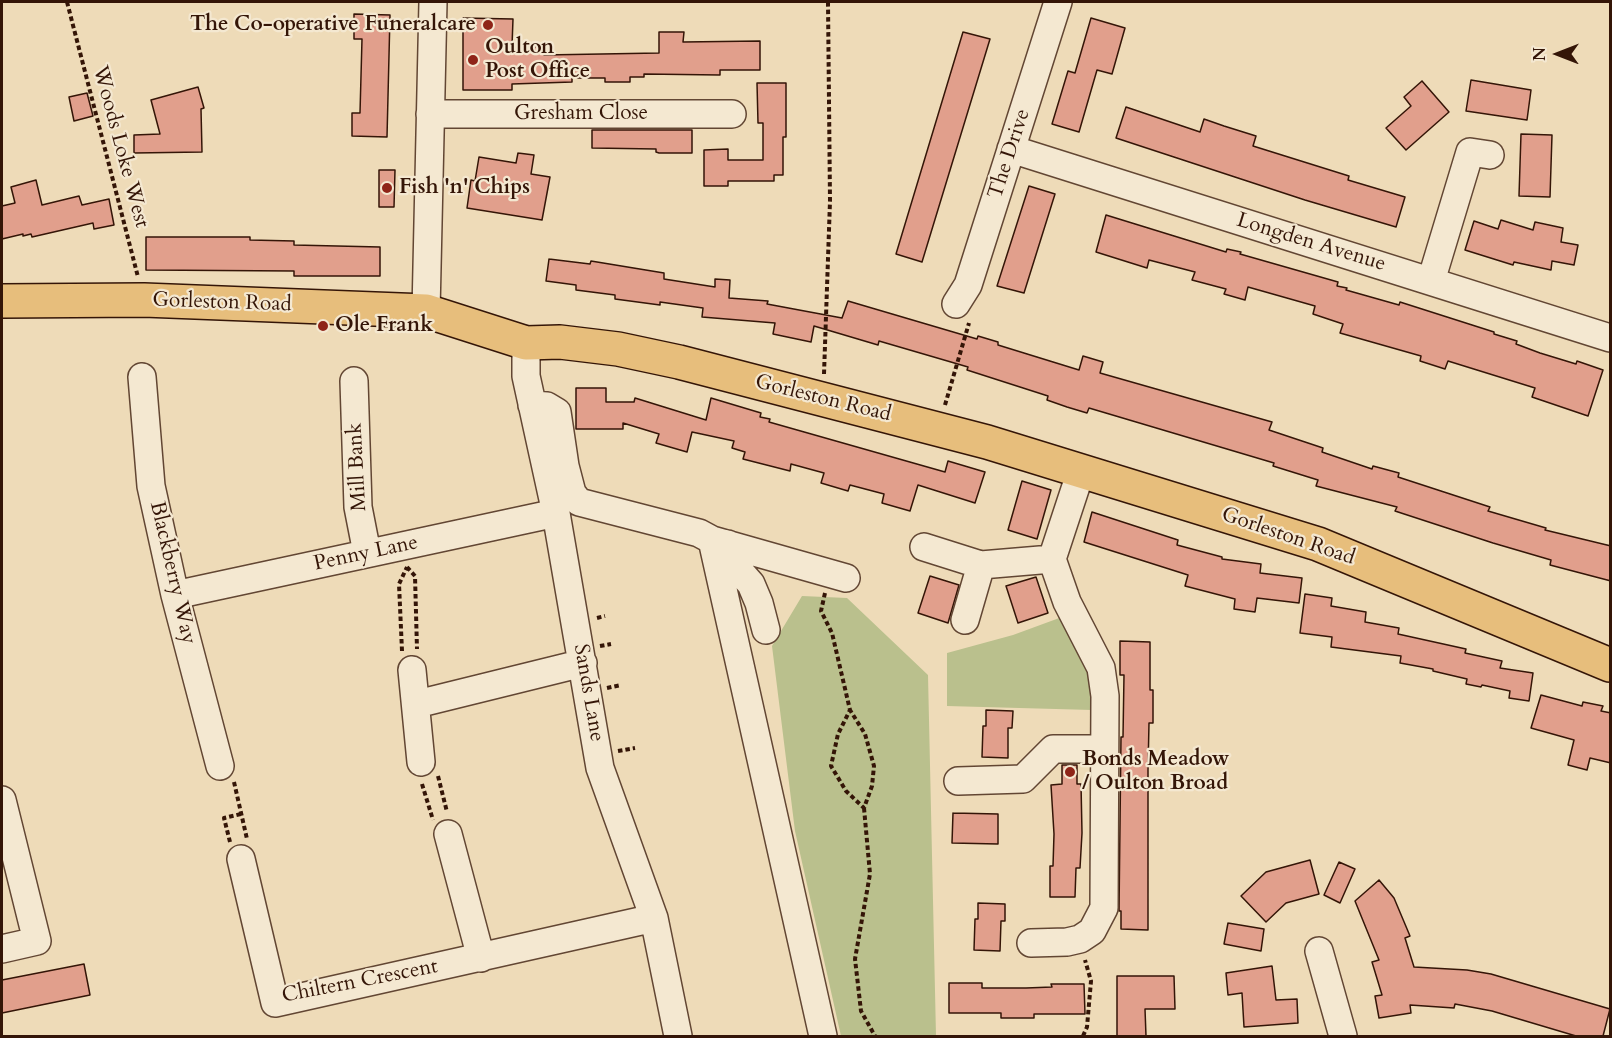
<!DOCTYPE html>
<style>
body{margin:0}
#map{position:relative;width:1612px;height:1038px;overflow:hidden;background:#eedbb8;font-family:Cardo,serif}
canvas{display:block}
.frame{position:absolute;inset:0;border:3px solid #341507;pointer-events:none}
.north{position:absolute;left:1528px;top:24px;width:60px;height:60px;-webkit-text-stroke:4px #f4e8d1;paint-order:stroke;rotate:270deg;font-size:16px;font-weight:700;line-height:24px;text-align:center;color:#341507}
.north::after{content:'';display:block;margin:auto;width:21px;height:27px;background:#341507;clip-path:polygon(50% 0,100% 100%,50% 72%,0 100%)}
</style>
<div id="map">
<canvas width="1612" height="1038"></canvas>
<div class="frame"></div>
<div class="north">N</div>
</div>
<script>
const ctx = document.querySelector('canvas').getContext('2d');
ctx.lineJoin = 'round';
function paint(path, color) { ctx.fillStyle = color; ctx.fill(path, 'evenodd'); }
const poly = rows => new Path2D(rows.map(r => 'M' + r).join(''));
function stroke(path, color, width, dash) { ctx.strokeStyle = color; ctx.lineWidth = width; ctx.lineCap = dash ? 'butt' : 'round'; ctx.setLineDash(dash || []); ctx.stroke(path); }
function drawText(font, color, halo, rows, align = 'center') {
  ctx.font = font + ' Cardo,serif'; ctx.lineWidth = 4.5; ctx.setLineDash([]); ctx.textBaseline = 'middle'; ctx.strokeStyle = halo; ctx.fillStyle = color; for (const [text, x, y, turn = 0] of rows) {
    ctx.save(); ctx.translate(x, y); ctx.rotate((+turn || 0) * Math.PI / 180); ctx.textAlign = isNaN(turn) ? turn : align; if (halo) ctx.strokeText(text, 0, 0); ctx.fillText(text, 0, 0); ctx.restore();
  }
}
paint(poly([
 [802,596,847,598,928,675,936,1036,841,1036,795,831,772,646],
 [1062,617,1077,645,1089,677,1092,710,947,706,947,653,1013,635]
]), '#bac08d');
const building = poly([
 [354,14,390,15,387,137,352,136,352,113,360,113,362,39,354,39,354,14],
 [463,18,513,19,512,46,544,47,544,55,659,53,659,32,684,32,683,42,760,41,760,70,720,70,720,75,644,74,644,77,630,77,630,82,605,82,605,78,572,78,572,82,512,84,512,90,463,90,463,18],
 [1091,18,1125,28,1112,74,1097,70,1079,132,1052,124,1068,71,1075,73,1091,18],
 [963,32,990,39,922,262,896,254,963,32],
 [1471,80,1531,90,1527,120,1466,111,1471,80],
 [1422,81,1449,112,1406,150,1386,128,1411,106,1404,97,1422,81],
 [757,83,786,83,786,137,783,137,783,175,774,175,774,181,728,181,728,186,704,186,704,150,728,149,728,160,763,160,763,123,758,123,757,83],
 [198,87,204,108,201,109,202,152,134,153,134,135,160,134,151,100,198,87],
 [87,93,93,116,74,121,69,97,87,93],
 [1126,107,1200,132,1204,119,1224,126,1256,136,1253,146,1349,176,1348,180,1405,197,1396,227,1305,200,1116,138,1126,107],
 [592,130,692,130,692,153,659,153,656,152,656,149,592,148,592,130],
 [1521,134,1552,135,1550,197,1519,196,1521,134],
 [518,153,534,155,531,174,550,177,542,220,467,208,471,180,475,181,479,157,516,163,518,153],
 [379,170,395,170,394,207,379,207,379,170],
 [36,180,42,205,79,196,82,205,109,199,114,225,94,229,93,223,32,237,31,234,23,236,23,234,2,239,2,206,15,203,11,187,36,180],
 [1029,186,1055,194,1024,293,997,286,1029,186],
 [1106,215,1226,252,1227,249,1241,252,1240,254,1338,282,1337,286,1347,288,1346,290,1399,305,1400,302,1494,332,1494,334,1517,341,1516,344,1540,353,1576,364,1577,361,1603,370,1588,416,1532,397,1535,388,1448,361,1445,369,1420,361,1421,356,1340,333,1343,324,1313,314,1315,306,1248,287,1245,300,1224,294,1226,289,1192,280,1195,272,1149,260,1147,268,1096,252,1106,215],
 [1501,220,1533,230,1535,222,1563,228,1561,242,1578,245,1574,265,1552,261,1551,270,1514,262,1513,265,1465,250,1474,221,1498,229,1501,220],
 [146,237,250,237,250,240,294,241,294,245,380,247,380,276,294,276,294,271,146,270,146,237],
 [549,259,590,264,591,261,664,273,664,279,715,287,715,279,730,280,729,298,768,301,767,304,842,318,848,301,977,339,978,336,998,342,998,345,1079,370,1083,356,1103,362,1100,373,1272,422,1269,430,1323,448,1322,452,1372,469,1373,466,1399,473,1398,477,1490,507,1488,511,1546,528,1545,530,1611,546,1611,581,1550,565,1551,560,1493,543,1395,511,1397,507,1316,486,1318,480,1273,466,1274,463,1089,408,1087,413,1067,407,1047,400,1048,396,967,370,968,367,879,341,878,345,814,326,811,342,773,334,775,323,702,317,703,308,660,302,660,305,615,299,615,295,576,290,576,285,546,281,549,259],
 [576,388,606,388,606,402,634,402,635,398,706,420,711,398,761,413,760,417,770,419,769,422,945,472,948,461,985,472,975,503,918,485,910,511,882,503,884,494,850,485,848,491,821,483,824,473,791,464,790,471,743,459,745,452,732,448,734,441,692,432,687,452,656,443,659,434,623,423,623,429,576,429,576,388],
 [1022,481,1051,490,1037,539,1008,530,1022,481],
 [1092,512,1178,540,1177,545,1222,557,1222,559,1261,564,1260,573,1302,578,1299,603,1257,598,1255,612,1234,609,1235,599,1185,586,1188,575,1084,542,1092,512],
 [930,576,959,585,948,623,918,613,930,576],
 [1036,577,1048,613,1018,623,1006,586,1036,577],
 [1305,594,1332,598,1331,606,1366,612,1365,622,1399,628,1398,634,1466,649,1465,653,1502,661,1500,668,1533,673,1529,701,1509,698,1510,691,1482,685,1481,687,1466,684,1467,679,1433,671,1433,669,1400,663,1401,656,1331,647,1332,637,1300,633,1305,594],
 [1120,641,1150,642,1150,690,1153,690,1153,723,1149,723,1148,770,1148,930,1121,929,1121,911,1119,911,1121,737,1123,737,1124,675,1120,675,1120,641],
 [1541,695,1582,706,1583,702,1603,706,1601,711,1611,713,1611,763,1590,758,1587,770,1568,765,1574,740,1531,728,1541,695],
 [986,710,1013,711,1012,728,1008,728,1008,758,982,757,983,726,986,726,986,710],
 [1062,765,1077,765,1077,784,1081,784,1082,833,1080,868,1076,868,1075,897,1050,897,1050,866,1053,866,1054,834,1051,785,1062,784,1062,765],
 [953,813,998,814,998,844,952,843,953,813],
 [1310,860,1319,894,1286,903,1266,922,1241,896,1266,872,1310,860],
 [1339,862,1355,869,1340,903,1324,895,1339,862],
 [1379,880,1394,898,1410,936,1405,938,1414,967,1467,970,1491,974,1610,1009,1603,1036,1576,1036,1492,1011,1455,1004,1454,1008,1410,1005,1411,1013,1379,1018,1375,996,1382,995,1372,962,1379,960,1355,901,1379,880],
 [978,903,1005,904,1005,921,1001,921,1000,951,974,950,975,919,978,919,978,903],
 [1228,923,1264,929,1261,951,1224,944,1228,923],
 [84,964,90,995,2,1013,2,980,84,964],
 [1272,966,1276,1000,1297,999,1298,1023,1244,1027,1242,993,1228,995,1226,973,1272,966],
 [1117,976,1174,976,1175,1009,1145,1009,1146,1036,1117,1036,1117,976],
 [949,983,982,983,982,988,1026,988,1052,987,1051,984,1084,984,1085,1014,1034,1014,1034,1018,1001,1018,1001,1013,949,1013,949,983]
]);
paint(building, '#e19f8c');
stroke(building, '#341507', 1.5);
const minor = poly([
 [430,114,732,114],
 [1011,149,1610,338],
 [1431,281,1470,152,1490,155],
 [956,304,968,285,1058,2],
 [426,311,433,2],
 [526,343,526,376,556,513,600,768,654,918,678,1036],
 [142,377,151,486,175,595,220,766],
 [354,381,358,507,367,553],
 [532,405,547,406,557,412,565,466,572,493,579,502,699,533,712,540,846,578],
 [712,540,823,1036],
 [728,544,735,566,751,584,759,603,766,630],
 [924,547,981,565,1052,559],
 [175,595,556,513],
 [965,620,981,565],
 [412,670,421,762],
 [417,704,583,663],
 [958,781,1023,779,1053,749,1103,749],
 [2,800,37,941,2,949],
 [448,834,481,958],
 [241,859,275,1003,654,918],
 [1031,943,1067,942,1080,939,1092,931,1104,908,1105,696,1101,668,1067,602,1052,559,1081,471],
 [1319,951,1343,1036]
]);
const major = poly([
 [2,301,144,300,426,311,526,343,560,342,618,349,679,362,987,442,1318,544,1610,665]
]);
stroke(minor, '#624633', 30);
stroke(major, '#341507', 36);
stroke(poly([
 [67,2,138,277],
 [824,374,830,201,828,2],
 [945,405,969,323],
 [407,567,415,576,417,649],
 [825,593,821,611,832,633,850,710,838,734,831,766,846,791,864,808,872,786,874,766,865,734,850,710],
 [597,618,605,616],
 [600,646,611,644],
 [402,651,399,584,407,567],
 [607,688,621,685],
 [618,751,635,748],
 [438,776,447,812],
 [234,782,247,839],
 [422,784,433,820],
 [864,808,870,874,855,959,861,1011,875,1036],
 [230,842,224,818,241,814],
 [1083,1036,1087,1027,1091,981,1085,960]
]), '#341507', 4, [4.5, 3]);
stroke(minor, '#f4e8d1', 27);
stroke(major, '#e7be7c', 33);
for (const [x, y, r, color] of [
 [488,25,6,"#8f2418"],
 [473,60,6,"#8f2418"],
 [387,188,6,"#8f2418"],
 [323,326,6,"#8f2418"],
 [1070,772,6,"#8f2418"]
]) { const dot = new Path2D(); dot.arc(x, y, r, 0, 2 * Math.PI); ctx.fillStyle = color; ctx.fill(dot); stroke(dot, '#f4e8d1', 2); }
drawText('bold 21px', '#341507', '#f4e8d1', [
 ["The Co-operative Funeralcare",476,25,"right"],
 ["Oulton",485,48],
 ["Post Office",485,72],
 ["Fish 'n' Chips",399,188],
 ["Ole Frank",335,326],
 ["Bonds Meadow",1082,760],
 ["/ Oulton Broad",1082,784]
], 'left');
drawText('21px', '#341507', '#f4e8d1', [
 ["Gresham Close",581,114],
 ["Woods Loke West",120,147,75],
 ["The Drive",1010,154,-72],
 ["Longden Avenue",1311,243,17],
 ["Gorleston Road",222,303,2],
 ["Gorleston Road",823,399,14],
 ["Mill Bank",358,467,-93],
 ["Gorleston Road",1288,537,19],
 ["Penny Lane",366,554,-12],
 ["Blackberry Way",172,573,77],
 ["Sands Lane",588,693,80],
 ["Chiltern Crescent",360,982,-11]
]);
</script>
